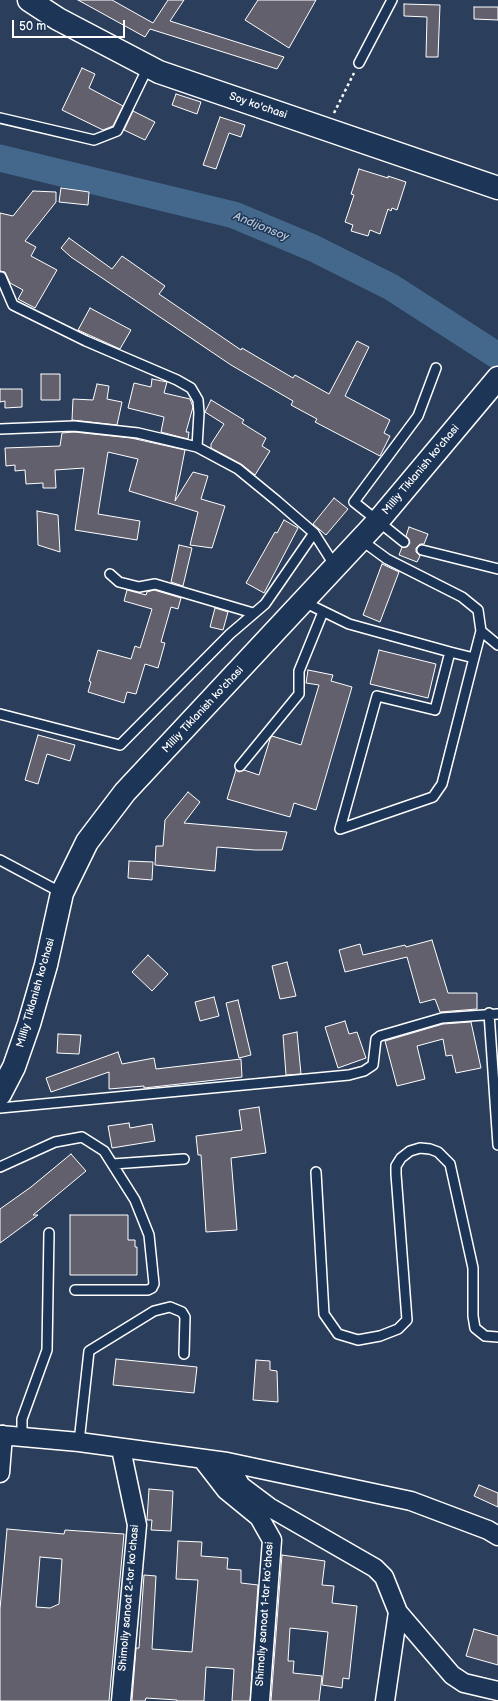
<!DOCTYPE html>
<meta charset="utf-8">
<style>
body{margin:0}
#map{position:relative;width:498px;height:1701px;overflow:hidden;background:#2b3e5b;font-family:"Balsamiq Sans",sans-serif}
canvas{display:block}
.scale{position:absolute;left:12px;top:20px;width:113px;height:18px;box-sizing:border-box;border:2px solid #fff;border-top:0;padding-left:5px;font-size:12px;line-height:14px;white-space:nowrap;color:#fff;-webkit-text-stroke:3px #1d3557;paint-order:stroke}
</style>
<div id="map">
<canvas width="498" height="1701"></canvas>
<div class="scale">50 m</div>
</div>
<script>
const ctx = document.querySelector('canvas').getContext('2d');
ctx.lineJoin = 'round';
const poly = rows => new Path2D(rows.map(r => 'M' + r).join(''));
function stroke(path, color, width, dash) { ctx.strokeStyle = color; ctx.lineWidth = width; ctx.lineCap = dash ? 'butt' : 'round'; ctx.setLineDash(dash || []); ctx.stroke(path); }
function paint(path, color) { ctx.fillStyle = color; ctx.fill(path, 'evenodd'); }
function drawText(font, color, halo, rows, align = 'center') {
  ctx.font = font + ' "Balsamiq Sans",sans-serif'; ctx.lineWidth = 3; ctx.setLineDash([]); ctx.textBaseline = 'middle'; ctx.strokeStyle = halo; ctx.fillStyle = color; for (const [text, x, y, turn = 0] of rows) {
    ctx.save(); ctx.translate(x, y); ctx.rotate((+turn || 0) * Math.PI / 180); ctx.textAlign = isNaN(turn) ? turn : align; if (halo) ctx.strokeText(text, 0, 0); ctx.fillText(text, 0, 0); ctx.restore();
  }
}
stroke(poly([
 [0,158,234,215,313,248,391,287,498,356]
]), '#44688b', 27);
const building = poly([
 [78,0,112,0,153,23,168,0,184,0,170,21,284,57,277,69,150,29,145,37,78,0],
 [258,0,316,0,289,48,245,20,258,0],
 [404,4,440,5,438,57,426,57,427,17,404,16,404,4],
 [474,7,498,7,498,20,474,19,474,7],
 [82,68,95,74,89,88,123,106,113,126,103,130,62,110,82,68],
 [176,94,201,102,197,114,172,105,176,94],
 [133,111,155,122,145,140,124,130,133,111],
 [220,117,245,125,241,137,229,133,216,169,203,165,220,117],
 [359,169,388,178,388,176,406,182,397,210,392,208,391,211,388,209,380,234,370,230,368,236,351,231,353,225,345,222,354,195,351,194,359,169],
 [61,188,89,192,88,205,59,202,61,188],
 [33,191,56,192,56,202,25,241,36,247,31,256,57,270,35,308,18,299,23,290,10,283,5,272,0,271,0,213,13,216,33,191],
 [69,238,112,269,122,256,165,286,159,294,241,350,242,348,293,378,295,375,329,394,357,341,369,347,345,396,390,420,384,433,390,436,380,456,315,422,317,419,291,405,293,401,231,365,71,257,61,248,69,238],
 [90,308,131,330,120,349,78,330,90,308],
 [41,374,60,374,60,400,41,400,41,374],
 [152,379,167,382,164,393,190,399,193,407,186,432,189,432,188,439,161,432,164,417,128,408,134,383,151,387,152,379],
 [97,384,109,386,107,399,122,402,117,425,72,420,73,399,93,400,97,384],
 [0,389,22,389,22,407,5,408,5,401,0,402,0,389],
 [211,400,244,420,242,423,266,438,262,446,270,451,255,475,241,464,211,448,211,444,224,424,205,412,211,400],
 [74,432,131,438,185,450,175,501,193,472,208,476,201,499,225,506,212,548,190,545,198,512,129,491,138,459,108,452,98,514,140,521,137,540,75,530,84,468,55,470,56,488,43,488,43,483,26,484,25,470,15,471,15,465,6,466,5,448,60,446,62,433,74,432],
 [334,498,348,509,326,535,313,524,334,498],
 [37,511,58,515,60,552,38,545,37,511],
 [284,520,298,528,264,593,246,583,275,532,277,533,284,520],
 [409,527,428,534,424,544,420,544,416,548,416,552,420,556,417,562,399,555,402,547,407,547,410,543,409,539,406,536,409,527],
 [179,545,192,548,183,586,171,582,179,545],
 [382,564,399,572,380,622,363,615,382,564],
 [127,590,146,595,147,592,154,590,181,598,178,609,171,607,161,642,165,643,158,668,145,664,136,694,127,692,124,703,88,692,91,682,89,681,98,650,131,659,135,646,140,648,152,609,124,601,127,590],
 [215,608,228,612,223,630,210,627,215,608],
 [379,650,436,664,428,698,370,684,379,650],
 [308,670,333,675,331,681,352,687,316,810,294,803,290,817,227,799,236,770,239,772,244,770,259,775,270,739,272,736,301,745,319,685,306,683,308,670],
 [38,735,75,745,70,761,47,754,38,784,25,780,38,735],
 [188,792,200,802,184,823,287,832,282,850,255,850,217,847,215,871,155,865,156,846,163,846,165,820,188,792],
 [129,861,153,862,152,880,128,878,129,861],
 [432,940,448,993,477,993,477,1009,440,1012,435,999,420,1003,407,957,345,972,339,950,360,944,363,955,405,945,406,947,432,940],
 [148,955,168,974,152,991,132,972,148,955],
 [287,962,296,996,280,999,272,966,287,962],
 [214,997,219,1016,200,1021,195,1002,214,997],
 [238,1000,251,1055,239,1058,226,1003,238,1000],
 [345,1021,349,1034,357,1032,366,1058,338,1068,325,1027,345,1021],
 [471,1022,481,1068,456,1073,452,1055,446,1056,443,1039,417,1046,425,1079,397,1086,385,1041,443,1024,471,1022],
 [297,1032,301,1074,286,1075,283,1035,297,1032],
 [58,1034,81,1035,79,1054,57,1053,58,1034],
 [118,1052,122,1064,154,1058,156,1069,241,1059,242,1077,144,1088,144,1086,109,1089,109,1072,51,1092,46,1078,118,1052],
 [259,1107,266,1153,231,1158,237,1230,206,1232,201,1155,198,1155,196,1136,242,1130,239,1110,259,1107],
 [129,1123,130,1128,152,1124,155,1141,112,1148,108,1126,129,1123],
 [71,1154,86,1171,33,1215,38,1215,0,1243,0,1209,31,1187,71,1154],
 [70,1215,128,1215,128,1240,135,1240,135,1247,137,1247,137,1275,70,1275,70,1215],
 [116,1359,197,1367,194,1393,113,1385,116,1359],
 [256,1360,270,1361,270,1370,277,1371,278,1402,253,1400,256,1360],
 [479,1485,498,1493,498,1507,474,1496,479,1485],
 [149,1489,173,1491,171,1531,151,1530,152,1520,147,1520,149,1489],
 [7,1529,64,1534,65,1530,124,1534,109,1701,0,1701,0,1609,7,1529],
 [40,1557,62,1559,59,1604,50,1608,36,1607,40,1557],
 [178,1541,202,1542,201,1556,228,1558,227,1569,241,1570,241,1583,258,1585,250,1701,232,1701,234,1669,206,1667,204,1701,177,1701,177,1700,146,1698,145,1701,132,1701,136,1648,139,1648,144,1575,156,1576,152,1649,192,1652,198,1580,176,1579,178,1541],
 [282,1555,325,1561,322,1585,334,1586,332,1603,357,1606,349,1679,343,1678,342,1688,322,1685,328,1632,290,1628,288,1661,294,1661,293,1673,322,1676,319,1701,271,1701,282,1555],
 [474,1629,498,1636,498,1665,466,1656,474,1629]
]);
paint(building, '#62606c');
stroke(building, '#fff', 1);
const lane = poly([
 [359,63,392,0],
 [0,118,94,140,117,131,148,67],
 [1,277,13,305,86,341,177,380,191,388,198,400,199,413,197,447],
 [0,429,74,426,138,433,197,447,238,469,277,501,314,533,335,566],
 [361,540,387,559,462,597,478,610,481,631,474,658,442,784,433,797,340,829,377,696,435,710,450,652,474,658],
 [404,542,354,502,418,416,436,368],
 [422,550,498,569],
 [110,574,119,582,139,587,155,584,253,613],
 [304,602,349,624,450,652],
 [481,631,498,645],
 [0,714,120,745,230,634,265,604,314,533],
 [240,766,299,694,299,671,323,612],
 [0,860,62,893],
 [489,1013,498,1145],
 [0,1108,349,1075,364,1071,373,1065,376,1039,380,1036,442,1018,498,1014],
 [113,1164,184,1159],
 [0,1167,55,1142,82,1137,104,1151,135,1200,149,1235,154,1284,152,1288,148,1290,75,1290],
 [316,1172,324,1314,338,1334,358,1340,380,1336,398,1329,407,1320,396,1174,396,1166,401,1158,410,1151,420,1148,430,1149,438,1152,450,1164,473,1268,473,1316,475,1328,485,1336,498,1337],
 [22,1436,22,1419,47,1350,49,1233],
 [79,1442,89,1351,154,1311,170,1307,182,1312,185,1317,184,1354]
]);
const street = poly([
 [0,1435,79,1442,227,1462,411,1501,488,1530,498,1536],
 [202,1459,226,1490,259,1517,272,1540,260,1701],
 [227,1462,241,1486,269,1507,375,1568,384,1577,398,1612,385,1701],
 [0,1473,3,1435],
 [398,1612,452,1675,464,1683,498,1691],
 [121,1701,137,1525,121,1449]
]);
const secondary = poly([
 [29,0,58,19,159,72,498,188],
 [0,1094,14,1067,29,1024,46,965,62,893,87,842,125,792,378,521,498,378]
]);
stroke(lane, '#fff', 12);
stroke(street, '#fff', 21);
stroke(secondary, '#fff', 25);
stroke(poly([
 [334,113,354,73]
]), '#fff', 2.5, [3, 3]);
stroke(lane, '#1d3557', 9);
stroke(street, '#1d3557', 18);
stroke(secondary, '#1d3557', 22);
drawText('11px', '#fff', '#1d3557', [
 ["Soy ko'chasi",258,106,19],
 ["Milliy Tiklanish ko'chasi",421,470,-50],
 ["Milliy Tiklanish ko'chasi",203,710,-47],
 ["Milliy Tiklanish ko'chasi",36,993,-74],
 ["Shimoliy sanoat 2-tor koʻchasi",129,1598,-85],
 ["Shimoliy sanoat 1-tor koʻchasi",265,1614,-86]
]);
drawText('italic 12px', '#b4c3d1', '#1d3557', [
 ["Andijonsoy",261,227,22]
]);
</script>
